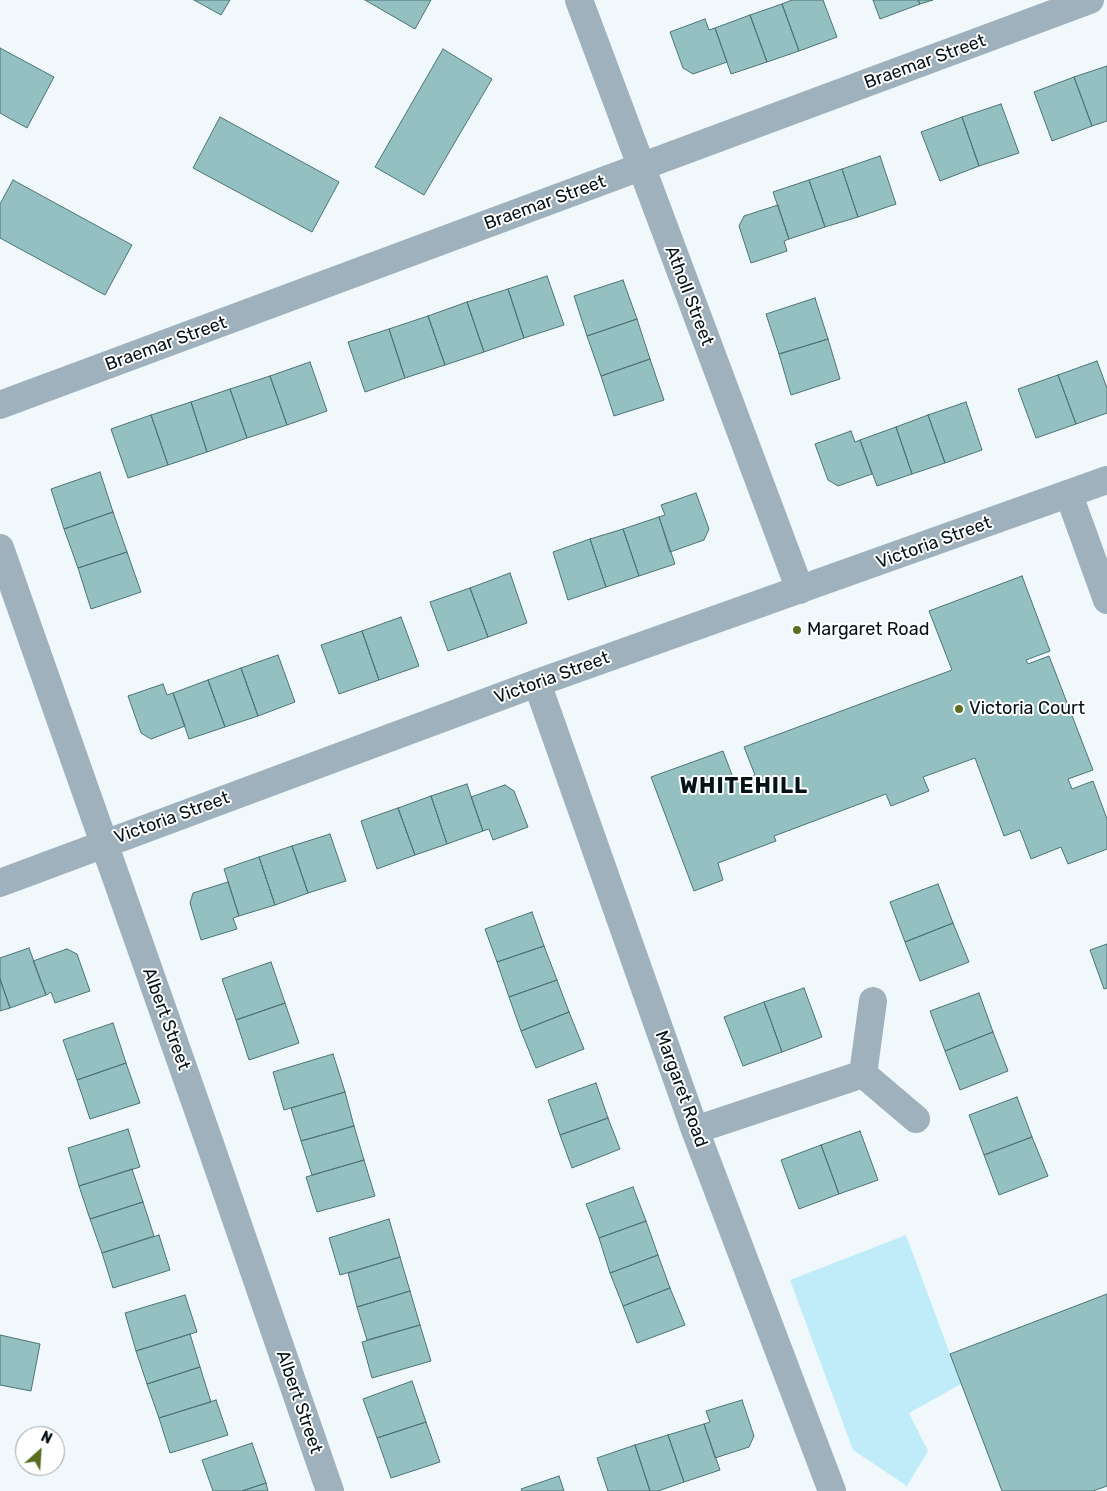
<!DOCTYPE html>
<style>
body{margin:0}
#map{position:relative;width:1107px;height:1491px;overflow:hidden;background:#f0f8fb;font-family:Rubik,sans-serif}
canvas{display:block}
.north{position:absolute;left:15px;top:1426px;width:50px;height:50px;box-sizing:border-box;background:#fff;border:1px solid #9ba1a2;border-radius:50%;rotate:26deg;font-size:14px;font-weight:700;line-height:20px;text-align:center;color:#041317}
.north::after{content:'';display:block;margin:auto;width:18px;height:22px;background:#596e1e;clip-path:polygon(50% 0,100% 100%,50% 72%,0 100%)}
</style>
<div id="map">
<canvas width="1107" height="1491"></canvas>
<div class="north">N</div>
</div>
<script>
const ctx = document.querySelector('canvas').getContext('2d');
ctx.lineJoin = 'round';
function paint(path, color) { ctx.fillStyle = color; ctx.fill(path, 'evenodd'); }
const poly = rows => new Path2D(rows.map(r => 'M' + r).join(''));
function stroke(path, color, width, dash) { ctx.strokeStyle = color; ctx.lineWidth = width; ctx.lineCap = dash ? 'butt' : 'round'; ctx.setLineDash(dash || []); ctx.stroke(path); }
function drawText(font, color, halo, rows, align = 'center') {
  ctx.font = font + ' Rubik,sans-serif'; ctx.lineWidth = 4; ctx.setLineDash([]); ctx.textBaseline = 'middle'; ctx.strokeStyle = halo; ctx.fillStyle = color; for (const [text, x, y, turn = 0] of rows) {
    ctx.save(); ctx.translate(x, y); ctx.rotate((+turn || 0) * Math.PI / 180); ctx.textAlign = isNaN(turn) ? turn : align; if (halo) ctx.strokeText(text, 0, 0); ctx.fillText(text, 0, 0); ctx.restore();
  }
}
paint(poly([
 [906,1235,961,1384,909,1413,928,1451,907,1486,853,1450,790,1280]
]), '#c0ecfa');
const building = poly([
 [194,0,230,0,221,15,194,0],
 [365,0,431,0,415,29,365,0],
 [792,0,823,0,837,37,799,51,782,4,792,0],
 [873,0,918,0,920,4,880,19,873,0],
 [918,0,933,0,920,4,918,0],
 [782,4,799,51,767,62,750,15,782,4],
 [750,15,767,62,731,74,715,28,750,15],
 [705,19,709,30,715,28,727,62,693,74,683,68,670,32,705,19],
 [0,48,54,77,27,128,0,113,0,48],
 [443,49,492,79,424,195,375,167,443,49],
 [1107,66,1107,121,1092,126,1074,77,1107,66],
 [1074,77,1092,126,1052,141,1034,92,1074,77],
 [1001,104,1019,153,979,166,962,117,1001,104],
 [220,117,339,182,312,232,193,168,220,117],
 [962,117,979,166,940,181,921,132,962,117],
 [880,156,896,204,858,217,842,169,880,156],
 [842,169,858,217,825,227,809,180,842,169],
 [13,180,132,245,105,295,0,238,0,204,13,180],
 [809,180,825,227,789,239,773,192,809,180],
 [778,205,789,239,784,241,787,251,751,263,739,226,744,216,778,205],
 [547,276,564,325,524,338,508,289,547,276],
 [623,280,637,319,587,336,574,296,623,280],
 [508,289,524,338,484,352,467,302,508,289],
 [815,298,828,339,779,354,766,314,815,298],
 [467,302,484,352,445,365,428,316,467,302],
 [428,316,445,365,405,378,389,329,428,316],
 [637,319,650,359,601,376,587,336,637,319],
 [389,329,405,378,365,392,348,342,389,329],
 [828,339,840,379,791,395,779,354,828,339],
 [650,359,664,400,614,416,601,376,650,359],
 [1097,361,1107,388,1107,413,1076,424,1058,375,1097,361],
 [310,362,327,411,287,425,270,376,310,362],
 [1058,375,1076,424,1036,438,1018,389,1058,375],
 [270,376,287,425,247,438,230,389,270,376],
 [230,389,247,438,207,452,191,402,230,389],
 [191,402,207,452,168,465,151,415,191,402],
 [966,402,982,450,945,463,928,415,966,402],
 [151,415,168,465,128,478,111,429,151,415],
 [928,415,945,463,912,474,896,427,928,415],
 [896,427,912,474,877,486,860,440,896,427],
 [851,431,855,442,860,440,872,474,838,486,828,480,815,444,851,431],
 [100,472,113,512,64,529,51,489,100,472],
 [696,493,709,529,704,540,670,552,659,517,665,515,661,505,696,493],
 [113,512,127,552,78,568,64,529,113,512],
 [659,517,675,564,639,576,623,529,659,517],
 [623,529,639,576,606,587,590,539,623,529],
 [590,539,606,587,568,600,553,552,590,539],
 [127,552,141,592,91,609,78,568,127,552],
 [510,573,527,623,488,637,470,588,510,573],
 [1022,576,1050,651,1026,660,1028,664,1049,656,1093,770,1068,779,1072,789,1093,781,1107,819,1107,849,1068,864,1061,847,1031,859,1020,830,1004,836,975,758,923,777,929,791,891,806,886,794,774,836,776,841,718,863,723,880,694,891,651,777,723,751,735,783,755,775,744,747,952,670,929,611,1022,576],
 [470,588,488,637,448,651,430,602,470,588],
 [401,617,419,666,379,680,362,631,401,617],
 [362,631,379,680,339,694,321,645,362,631],
 [278,655,295,702,258,716,241,668,278,655],
 [241,668,258,716,225,727,208,680,241,668],
 [208,680,225,727,189,739,173,693,208,680],
 [163,684,167,695,173,693,185,726,151,739,141,733,128,696,163,684],
 [467,784,483,831,447,844,431,796,467,784],
 [505,785,514,791,528,827,493,840,489,829,483,831,471,797,505,785],
 [431,796,447,844,415,855,398,808,431,796],
 [398,808,415,855,377,869,361,821,398,808],
 [330,834,346,881,308,893,292,846,330,834],
 [292,846,308,893,275,905,259,857,292,846],
 [259,857,275,905,239,916,224,869,259,857],
 [228,882,239,916,233,918,237,929,201,940,190,903,193,893,228,882],
 [938,884,953,923,905,942,890,902,938,884],
 [532,912,544,946,497,962,485,929,532,912],
 [953,923,969,962,920,981,905,942,953,923],
 [1107,944,1107,988,1104,989,1090,950,1107,944],
 [544,946,557,980,509,997,497,962,544,946],
 [29,948,46,995,10,1008,0,979,0,958,29,948],
 [67,949,77,954,90,991,55,1003,51,992,46,995,33,961,67,949],
 [271,962,285,1003,236,1020,222,979,271,962],
 [0,979,10,1008,0,1011,0,979],
 [557,980,569,1012,521,1031,509,997,557,980],
 [804,988,822,1037,782,1052,764,1002,804,988],
 [979,993,993,1032,945,1051,930,1011,979,993],
 [764,1002,782,1052,743,1066,724,1017,764,1002],
 [285,1003,299,1043,249,1060,236,1020,285,1003],
 [569,1012,584,1049,536,1068,521,1031,569,1012],
 [113,1023,126,1063,77,1080,63,1040,113,1023],
 [993,1032,1008,1071,960,1090,945,1051,993,1032],
 [333,1054,345,1092,284,1110,273,1072,333,1054],
 [126,1063,140,1103,90,1119,77,1080,126,1063],
 [596,1083,608,1118,560,1135,548,1100,596,1083],
 [345,1092,354,1126,301,1141,291,1108,345,1092],
 [1017,1097,1032,1137,984,1155,969,1115,1017,1097],
 [608,1118,620,1149,572,1168,560,1135,608,1118],
 [354,1126,364,1160,312,1175,301,1141,354,1126],
 [128,1129,140,1167,79,1186,68,1148,128,1129],
 [860,1131,878,1180,839,1194,821,1145,860,1131],
 [1032,1137,1048,1176,999,1195,984,1155,1032,1137],
 [821,1145,839,1194,799,1209,781,1160,821,1145],
 [364,1160,375,1196,317,1212,306,1177,364,1160],
 [132,1169,143,1202,90,1219,79,1186,132,1169],
 [633,1187,646,1221,599,1238,586,1204,633,1187],
 [143,1202,154,1236,102,1253,90,1219,143,1202],
 [389,1219,400,1257,340,1275,329,1238,389,1219],
 [646,1221,658,1255,610,1273,599,1238,646,1221],
 [159,1235,170,1270,113,1288,102,1253,159,1235],
 [658,1255,670,1288,623,1306,610,1273,658,1255],
 [400,1257,410,1291,357,1307,348,1273,400,1257],
 [670,1288,685,1325,637,1343,623,1306,670,1288],
 [410,1291,420,1325,367,1340,357,1307,410,1291],
 [1107,1294,1107,1486,1093,1491,1002,1491,950,1354,1107,1294],
 [185,1295,197,1332,136,1351,125,1313,185,1295],
 [420,1325,431,1361,372,1378,362,1342,420,1325],
 [190,1334,200,1367,147,1384,136,1351,190,1334],
 [0,1335,40,1344,31,1391,0,1385,0,1335],
 [200,1367,211,1402,159,1418,147,1384,200,1367],
 [412,1381,426,1422,377,1438,363,1399,412,1381],
 [216,1400,228,1435,170,1453,159,1418,216,1400],
 [742,1400,754,1436,749,1447,715,1458,704,1424,710,1422,706,1411,742,1400],
 [426,1422,440,1462,391,1478,377,1438,426,1422],
 [704,1424,720,1470,684,1482,668,1435,704,1424],
 [668,1435,684,1482,658,1491,650,1491,635,1445,668,1435],
 [252,1443,266,1483,242,1491,213,1491,202,1460,252,1443],
 [635,1445,650,1491,608,1491,597,1458,635,1445],
 [559,1476,564,1491,522,1491,521,1489,559,1476],
 [266,1483,268,1491,242,1491,266,1483]
]);
paint(building, '#95c0c2');
stroke(building, '#4b7477', 1);
stroke(poly([
 [579,0,800,590],
 [0,405,1090,0],
 [1069,495,1107,600],
 [0,548,210,1144,330,1491],
 [537,683,695,1130,832,1491],
 [0,883,537,683,1107,480],
 [873,1001,863,1074,916,1119],
 [695,1130,863,1074]
]), '#9fb1bd', 28);
for (const [x, y, r, color] of [
 [797,630,5,"#596e1e"],
 [959,709,5,"#596e1e"]
]) { const dot = new Path2D(); dot.arc(x, y, r, 0, 2 * Math.PI); ctx.fillStyle = color; ctx.fill(dot); stroke(dot, '#fff', 2); }
drawText('18px', '#041317', '#fff', [
 ["Braemar Street",925,62,-20],
 ["Braemar Street",545,203,-20],
 ["Atholl Street",689,296,69],
 ["Braemar Street",166,344,-20],
 ["Victoria Street",934,543,-20],
 ["Victoria Street",552,678,-20],
 ["Victoria Street",172,818,-20],
 ["Albert Street",166,1019,70],
 ["Margaret Road",681,1089,70],
 ["Albert Street",299,1402,71]
]);
drawText('18px', '#041317', '#fff', [
 ["Margaret Road",807,630],
 ["Victoria Court",969,709]
], 'left');
ctx.letterSpacing = '1px';
drawText('bold 22px', '#041317', '#fff', [
 ["WHITEHILL",744,787]
]);
ctx.letterSpacing = '0px';
</script>
